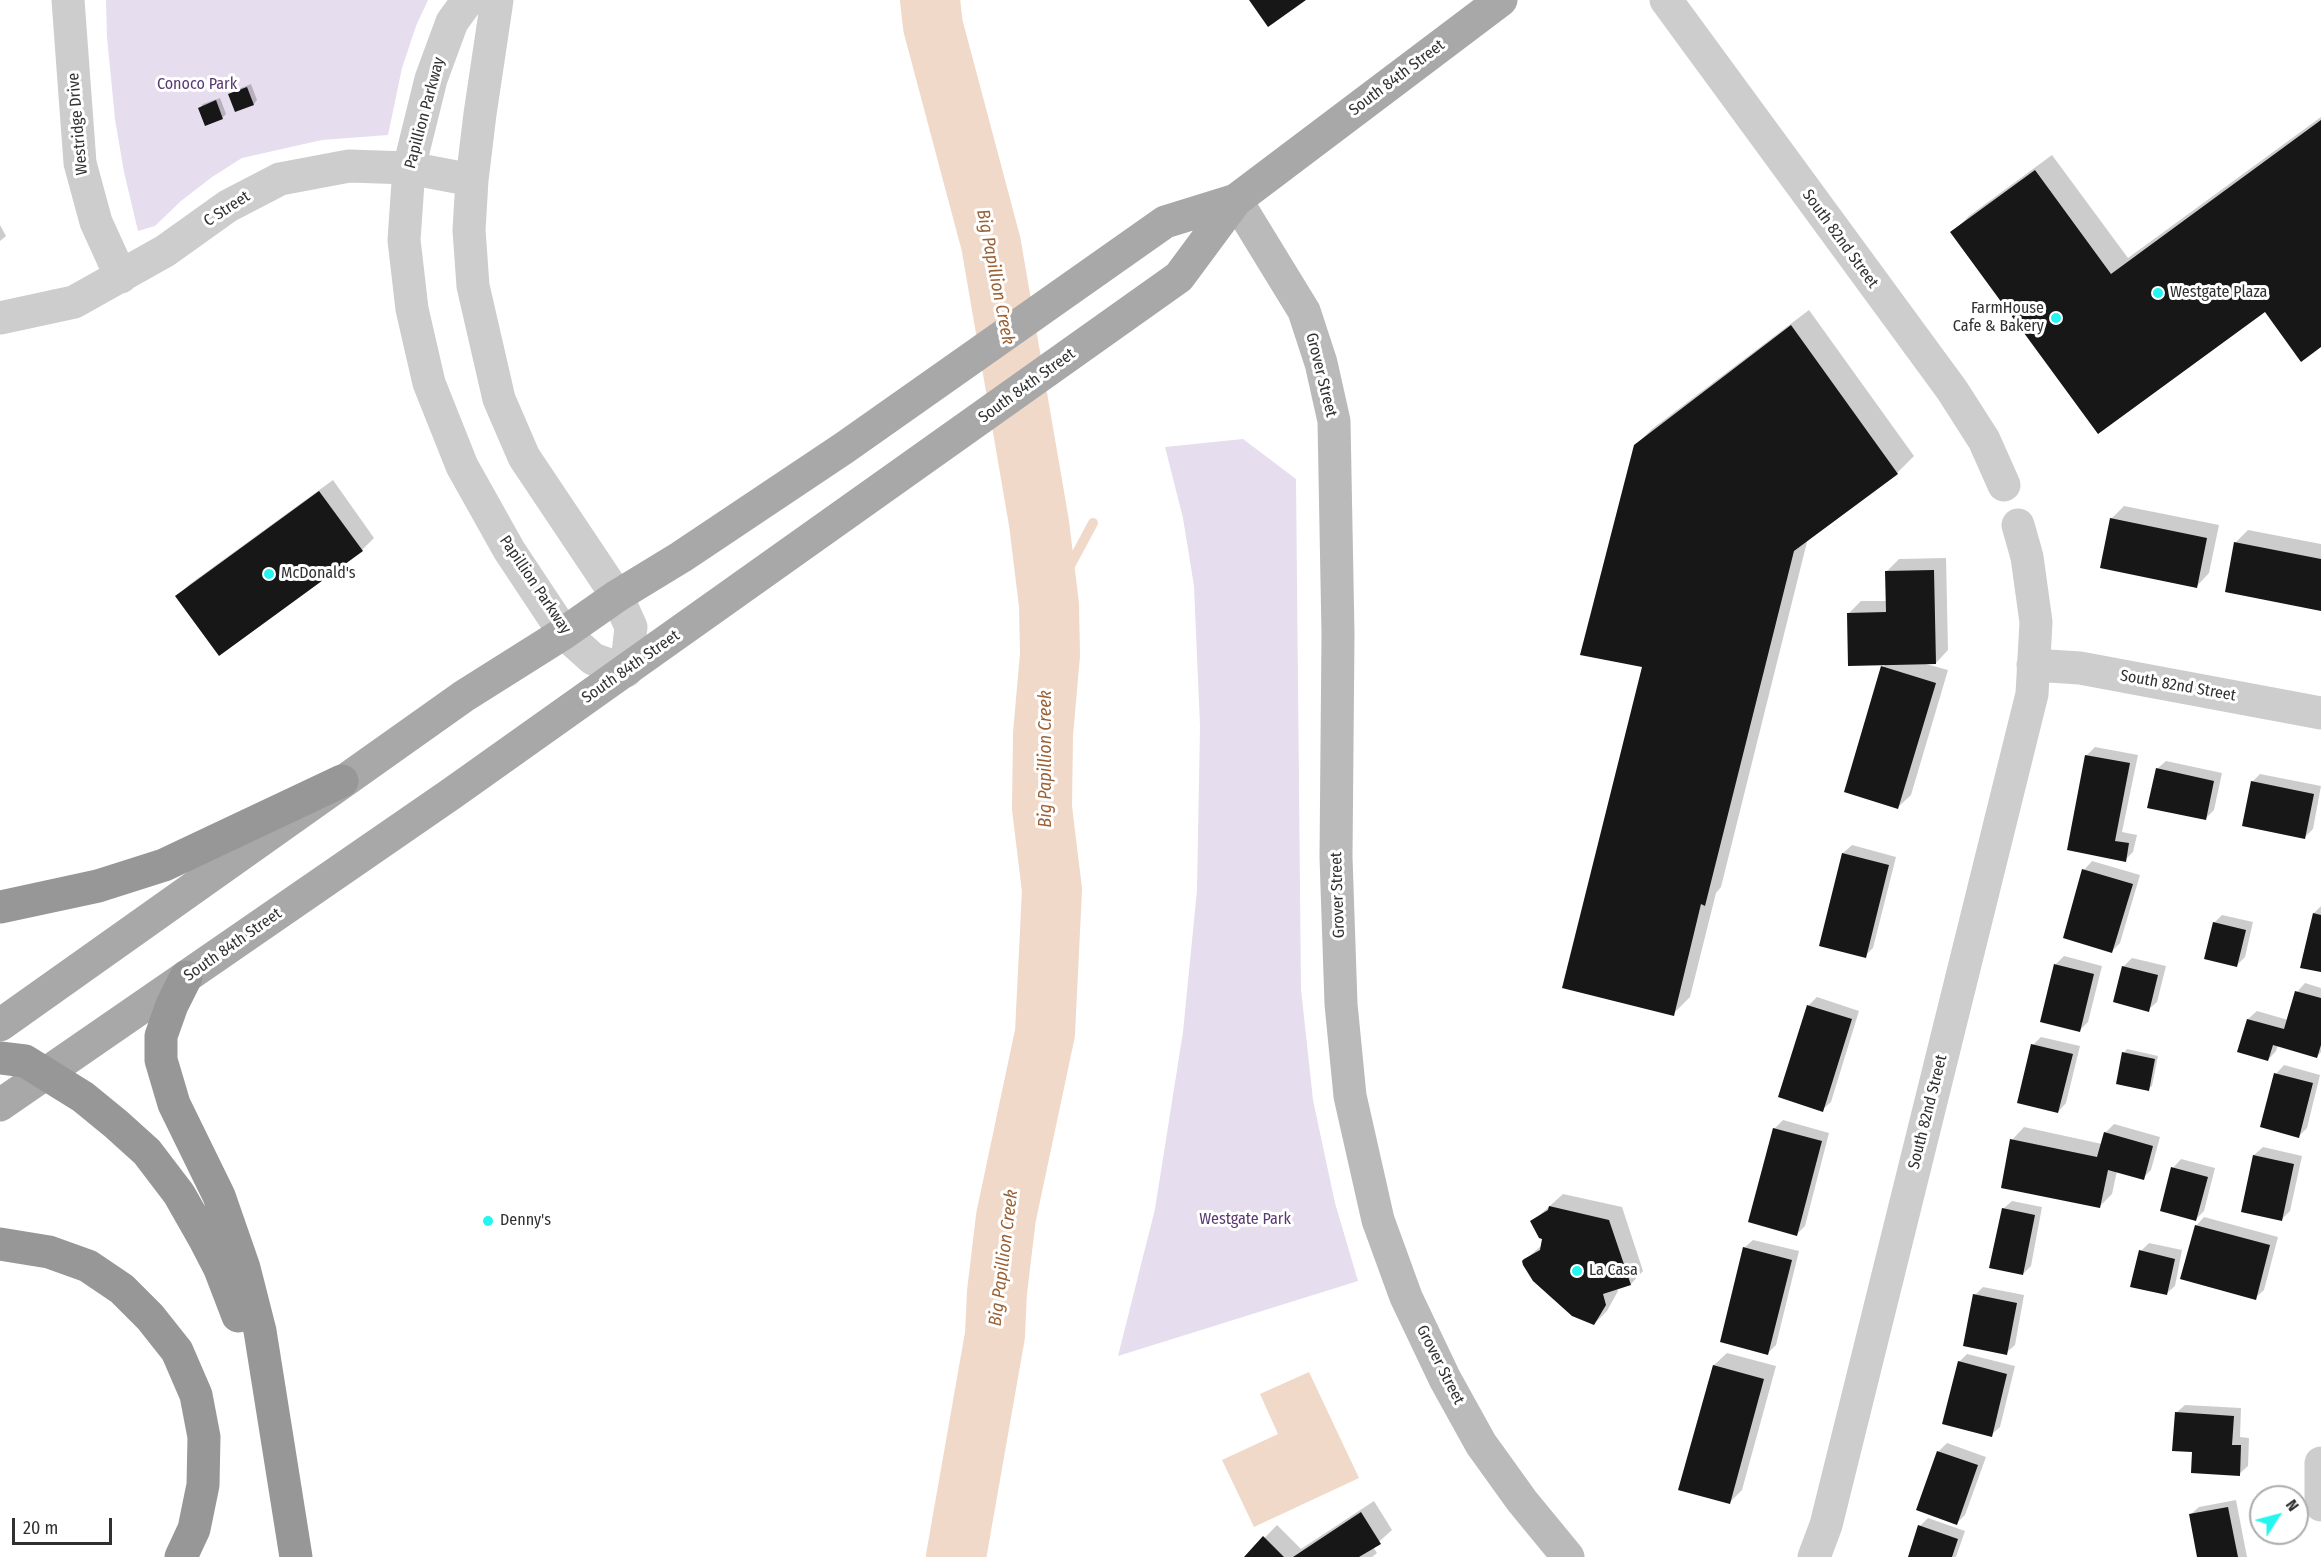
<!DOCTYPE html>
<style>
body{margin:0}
#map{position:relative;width:2321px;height:1557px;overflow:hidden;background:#fff;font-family:"Fira Sans Condensed",sans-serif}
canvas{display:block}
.north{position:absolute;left:2249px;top:1485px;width:60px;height:60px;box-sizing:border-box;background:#fff;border:2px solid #acacac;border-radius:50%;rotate:54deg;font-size:16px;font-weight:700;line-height:24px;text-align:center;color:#303030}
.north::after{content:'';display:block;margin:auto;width:21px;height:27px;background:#23f6f0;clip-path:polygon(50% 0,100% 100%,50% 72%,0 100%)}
.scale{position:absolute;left:12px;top:1518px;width:100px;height:27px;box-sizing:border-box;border:3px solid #303030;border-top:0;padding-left:8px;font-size:18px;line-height:21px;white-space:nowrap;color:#303030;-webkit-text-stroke:4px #fff;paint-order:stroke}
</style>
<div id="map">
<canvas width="2321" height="1557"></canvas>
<div class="north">N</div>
<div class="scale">20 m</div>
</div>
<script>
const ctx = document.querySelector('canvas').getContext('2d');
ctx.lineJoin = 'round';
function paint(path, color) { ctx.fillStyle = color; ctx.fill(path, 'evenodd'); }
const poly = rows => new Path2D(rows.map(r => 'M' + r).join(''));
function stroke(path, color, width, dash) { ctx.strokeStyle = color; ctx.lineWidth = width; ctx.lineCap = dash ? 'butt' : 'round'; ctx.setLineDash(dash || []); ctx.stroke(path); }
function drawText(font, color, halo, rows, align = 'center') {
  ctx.font = font + ' "Fira Sans Condensed",sans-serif'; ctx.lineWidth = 6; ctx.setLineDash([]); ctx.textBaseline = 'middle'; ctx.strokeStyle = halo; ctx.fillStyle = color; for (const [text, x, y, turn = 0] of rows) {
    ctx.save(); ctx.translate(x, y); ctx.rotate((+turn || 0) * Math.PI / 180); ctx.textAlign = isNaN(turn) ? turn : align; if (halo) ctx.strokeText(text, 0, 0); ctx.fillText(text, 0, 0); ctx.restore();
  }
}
paint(poly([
 [106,0,428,0,416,26,402,68,388,135,322,140,242,158,212,177,181,201,155,226,138,231,124,172,115,119,107,37],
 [1243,439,1296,479,1301,989,1313,1100,1335,1203,1358,1281,1118,1356,1155,1209,1183,1032,1197,890,1200,726,1194,586,1183,518,1165,447]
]), '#e6ddee');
paint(poly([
 [1309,1372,1359,1478,1254,1527,1222,1460,1278,1434,1260,1394]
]), '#f0d9c8');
paint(poly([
 [251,84,257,100,254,104,230,95,234,91],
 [220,98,226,114,223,117,206,124,200,108,203,104],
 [2321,117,2321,345,2265,310,2098,432,1952,233,1969,216,2052,155,2128,258],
 [0,225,6,236,0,241],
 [1809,310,1914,456,1897,473,1808,538,1721,887,1716,893,1690,997,1673,1014,1644,666,1635,446,1652,429],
 [333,480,374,538,362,550,177,596,190,584],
 [2124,506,2219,525,2209,573,2197,586,2111,519],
 [2248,530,2321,544,2321,609,2235,543],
 [1946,558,1948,650,1936,663,1926,664,1948,670,1911,795,1898,807,1883,667,1886,664,1848,614,1861,601,1887,601,1886,572,1899,559],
 [2095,747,2138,755,2122,832,2137,835,2133,852,2125,860,2069,849,2086,756],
 [2166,761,2222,773,2214,810,2205,819,2157,769],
 [2260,774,2321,786,2313,829,2305,837,2252,782],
 [1852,845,1896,857,1873,948,1865,956,1820,945,1843,853],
 [2092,861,2140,875,2120,943,2112,951,2084,870],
 [2321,906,2321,971,2314,913],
 [2222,915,2253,922,2245,957,2237,965,2214,923],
 [2064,956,2102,966,2088,1022,2080,1030,2042,1021,2056,964],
 [2132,958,2166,966,2157,1002,2148,1010,2115,1001,2124,966],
 [2305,983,2321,988,2321,1052,2317,1057,2278,1045,2276,1051,2268,1060,2248,1019,2257,1011,2288,1020,2297,992],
 [1817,997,1859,1011,1831,1102,1822,1110,1780,1096,1809,1005],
 [2041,1037,2080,1046,2066,1103,2058,1112,2033,1045],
 [2127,1049,2158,1056,2152,1086,2148,1089,2124,1053],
 [2284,1065,2320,1075,2307,1128,2299,1136,2276,1074],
 [1783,1120,1829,1133,1805,1226,1797,1234,1774,1129],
 [2114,1124,2160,1137,2151,1170,2143,1178,2117,1171,2112,1194,2099,1207,2012,1140,2024,1127,2102,1144,2105,1133],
 [2263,1147,2302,1156,2290,1211,2282,1219,2254,1155],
 [2181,1159,2215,1168,2204,1211,2196,1219,2173,1168],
 [1563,1194,1622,1207,1643,1271,1631,1284,1617,1288,1618,1291,1607,1311,1594,1324,1524,1261,1542,1245,1544,1238,1532,1222],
 [2012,1201,2042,1207,2031,1266,2023,1274,2003,1209],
 [2204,1217,2278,1237,2264,1290,2255,1298,2196,1226],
 [1753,1240,1799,1251,1776,1345,1768,1353,1744,1248],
 [2149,1243,2182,1250,2175,1286,2166,1294,2141,1251],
 [1983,1287,2024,1295,2015,1345,2006,1353,1975,1295],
 [1727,1353,1776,1366,1742,1490,1729,1503,1714,1365],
 [1967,1354,2015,1366,2000,1427,1991,1435,1959,1362],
 [2185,1405,2241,1408,2240,1437,2249,1438,2248,1466,2239,1474,2194,1451,2176,1413],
 [1947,1443,1986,1457,1965,1515,1957,1523,1918,1509,1939,1451],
 [2236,1500,2247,1557,2198,1557,2190,1515,2199,1507],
 [1374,1501,1392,1530,1373,1547,1377,1553,1372,1557,1246,1557,1277,1525,1301,1549],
 [1928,1518,1965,1531,1956,1557,1909,1557,1920,1526]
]), '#0003');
stroke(poly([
 [1049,605,1093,523]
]), '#f0d9c8', 10);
stroke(poly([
 [930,0,933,26,991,244,1039,523,1049,605,1050,655,1043,734,1042,808,1052,890,1045,1033,1006,1217,997,1292,995,1335,956,1557]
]), '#f0d9c8', 60);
paint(poly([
 [1249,0,1306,0,1268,27],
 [247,87,254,105,235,112,228,94],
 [216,100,223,119,205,126,198,108],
 [2321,120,2321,347,2301,362,2265,312,2098,434,1950,232,2035,170,2111,274],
 [1791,325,1898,474,1794,551,1705,906,1701,904,1674,1016,1562,988,1642,667,1580,655,1634,445],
 [319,491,363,551,219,656,175,596],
 [2110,518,2207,538,2197,588,2100,568],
 [2234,542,2321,559,2321,611,2225,592],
 [1934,570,1936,664,1848,666,1847,613,1886,612,1885,571],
 [1881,666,1936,683,1898,809,1844,792],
 [2085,755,2130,763,2115,841,2129,843,2126,862,2067,850],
 [2156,768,2214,781,2206,820,2147,808],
 [2251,781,2314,794,2305,839,2242,826],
 [1842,853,1889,865,1866,958,1819,946],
 [2082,869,2133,884,2112,953,2063,938],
 [2313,913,2321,915,2321,972,2300,968],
 [2213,922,2246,930,2237,967,2204,959],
 [2054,964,2094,974,2080,1032,2040,1022],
 [2122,966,2158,975,2149,1012,2113,1002],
 [2295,991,2321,998,2321,1045,2317,1058,2273,1045,2268,1061,2237,1052,2247,1019,2284,1029],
 [1807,1005,1852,1019,1823,1112,1778,1097],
 [2031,1044,2073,1054,2058,1113,2017,1103],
 [2122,1052,2155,1059,2149,1091,2116,1084],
 [2274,1073,2313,1083,2299,1138,2260,1127],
 [1773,1128,1822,1141,1797,1236,1748,1222],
 [2104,1132,2153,1146,2144,1180,2108,1170,2100,1208,2001,1188,2010,1139,2097,1157],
 [2253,1155,2294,1164,2282,1221,2241,1212],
 [2171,1167,2208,1177,2196,1221,2160,1211],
 [1549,1206,1609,1220,1631,1285,1603,1294,1606,1305,1594,1325,1572,1316,1533,1281,1523,1265,1522,1261,1524,1259,1540,1250,1542,1239,1539,1238,1530,1221,1548,1210],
 [2002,1208,2035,1215,2023,1275,1989,1268],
 [2195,1225,2270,1245,2256,1300,2180,1279],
 [1743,1247,1792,1260,1768,1355,1720,1342],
 [2139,1250,2175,1259,2167,1295,2130,1287],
 [1973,1294,2017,1303,2007,1355,1963,1346],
 [1958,1361,2007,1374,1992,1437,1942,1424],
 [1713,1365,1764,1379,1730,1504,1678,1490],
 [2175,1412,2234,1416,2232,1445,2241,1445,2240,1476,2191,1473,2192,1452,2172,1451],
 [1937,1451,1978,1465,1957,1525,1916,1510],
 [2228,1507,2238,1557,2197,1557,2189,1514],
 [1361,1512,1381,1544,1359,1557,1293,1557],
 [1918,1525,1958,1539,1952,1557,1908,1557],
 [1263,1536,1284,1557,1244,1557]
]), '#171717');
stroke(poly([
 [68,0,80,163,96,222,121,277],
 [468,0,452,22,431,79,409,168,404,240,412,309,429,383,462,466,509,550,564,633,593,659,626,671,631,627,617,596,524,457,499,399,473,286,469,230,472,180,480,114,497,0],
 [1666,0,1952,390,1984,440,2004,485],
 [0,318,74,302,165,251,228,206,280,179,349,166,409,168,472,180],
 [2033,665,2080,668,2321,713],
 [2321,1463,2321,1505],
 [1814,1557,1826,1525,2032,694,2036,622,2027,557,2018,525]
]), '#cdcdcd', 33);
stroke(poly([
 [1236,200,1304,311,1321,363,1334,421,1338,634,1336,857,1341,1004,1350,1096,1378,1220,1406,1297,1445,1379,1481,1444,1522,1501,1568,1557]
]), '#bababa', 33);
stroke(poly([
 [0,1025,464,696,564,633,617,596,681,557,844,448,1165,222,1236,200],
 [0,1105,451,794,1179,277,1236,200,1501,0]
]), '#a8a8a8', 33);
stroke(poly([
 [0,907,98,886,164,865,342,781],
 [186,977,172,1005,161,1036,161,1060,174,1104,219,1196,244,1268,260,1331,296,1557],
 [0,1058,25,1061,83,1097,116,1124,147,1152,179,1194,204,1238,220,1269,238,1316],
 [0,1244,49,1252,88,1266,122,1289,150,1317,177,1351,196,1395,204,1437,203,1485,194,1529,181,1557]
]), '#979797', 33);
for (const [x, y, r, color] of [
 [2158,293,6,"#23f6f0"],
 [2056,318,6,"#23f6f0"],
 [269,574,6,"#23f6f0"],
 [488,1221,6,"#23f6f0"],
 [1577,1271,6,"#23f6f0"]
]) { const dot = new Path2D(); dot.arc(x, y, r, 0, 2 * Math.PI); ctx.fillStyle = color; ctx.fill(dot); stroke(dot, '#fff', 2); }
drawText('16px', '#303030', '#fff', [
 ["South 84th Street",1397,78,-37],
 ["Papillion Parkway",425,113,-75],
 ["Westridge Drive",78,124,-95],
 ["C Street",227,209,-33],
 ["South 82nd Street",1840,239,54],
 ["Grover Street",1321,375,76],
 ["South 84th Street",1027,386,-36],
 ["Papillion Parkway",535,585,56],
 ["South 84th Street",631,667,-35],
 ["South 82nd Street",2178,686,10],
 ["Grover Street",1338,895,-92],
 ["South 84th Street",233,945,-35],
 ["South 82nd Street",1928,1112,-76],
 ["Grover Street",1440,1365,63]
]);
drawText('16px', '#593971', '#fff', [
 ["Conoco Park",197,85],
 ["Westgate Park",1245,1220]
]);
drawText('16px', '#303030', '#fff', [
 ["Westgate Plaza",2170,293],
 ["FarmHouse",2044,309,"right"],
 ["Cafe & Bakery",2044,327,"right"],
 ["McDonald's",281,574],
 ["Denny's",500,1221],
 ["La Casa",1589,1271]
], 'left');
drawText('italic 18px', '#9b6135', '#fff', [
 ["Big Papillion Creek",995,277,79],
 ["Big Papillion Creek",1046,759,-90],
 ["Big Papillion Creek",1004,1258,-83]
]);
</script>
